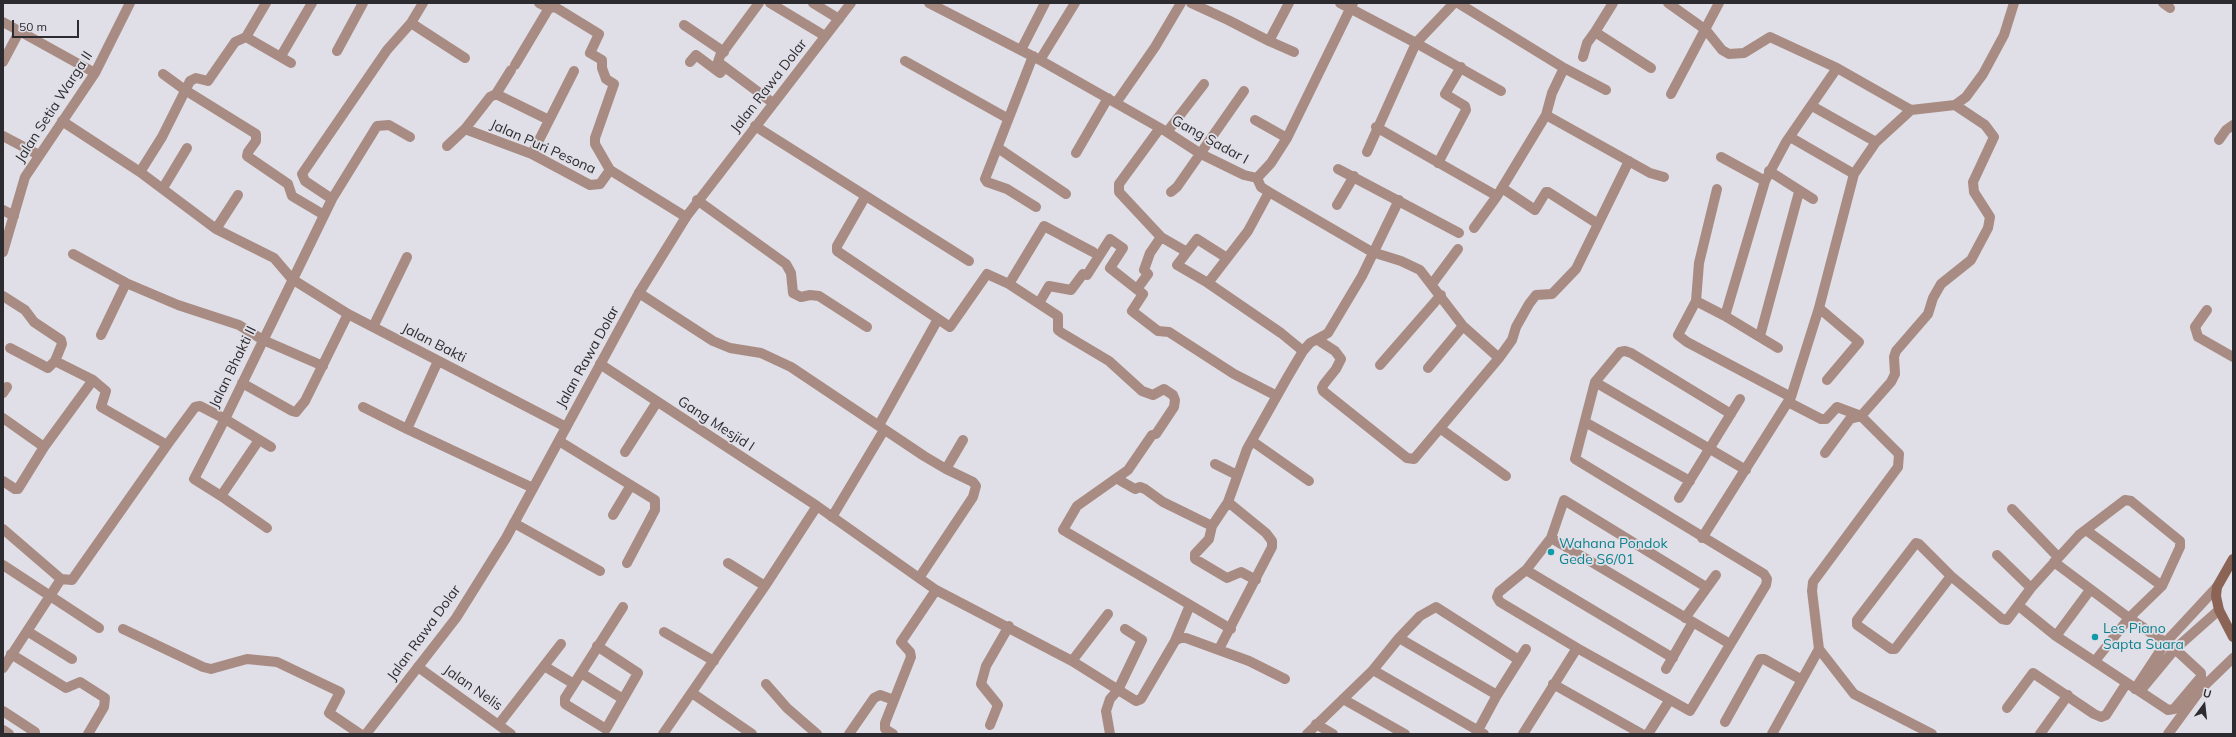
<!DOCTYPE html>
<style>
body{margin:0}
#map{position:relative;width:2236px;height:737px;overflow:hidden;background:#e0dee6;font-family:Mulish,sans-serif}
canvas{display:block}
.frame{position:absolute;inset:0;border:4px solid #2c2b2f;pointer-events:none}
.north{position:absolute;left:2184px;top:685px;width:40px;height:40px;-webkit-text-stroke:3px #e0dee6;paint-order:stroke;rotate:15deg;font-size:11px;font-weight:700;line-height:16px;text-align:center;color:#2c2b2f}
.north::after{content:'';display:block;margin:auto;width:14px;height:18px;background:#2c2b2f;clip-path:polygon(50% 0,100% 100%,50% 72%,0 100%)}
.scale{position:absolute;left:12px;top:20px;width:67px;height:18px;box-sizing:border-box;border:2px solid #2c2b2f;border-top:0;padding-left:5px;font-size:12px;line-height:14px;white-space:nowrap;color:#2c2b2f;-webkit-text-stroke:3px #e0dee6;paint-order:stroke}
</style>
<div id="map">
<canvas width="2236" height="737"></canvas>
<div class="frame"></div>
<div class="north">U</div>
<div class="scale">50 m</div>
</div>
<script>
const ctx = document.querySelector('canvas').getContext('2d');
ctx.lineJoin = 'round';
const poly = rows => new Path2D(rows.map(r => 'M' + r).join(''));
function stroke(path, color, width, dash) { ctx.strokeStyle = color; ctx.lineWidth = width; ctx.lineCap = dash ? 'butt' : 'round'; ctx.setLineDash(dash || []); ctx.stroke(path); }
function drawText(font, color, halo, rows, align = 'center') {
  ctx.font = font + ' Mulish,sans-serif'; ctx.lineWidth = 3.5; ctx.setLineDash([]); ctx.textBaseline = 'middle'; ctx.strokeStyle = halo; ctx.fillStyle = color; for (const [text, x, y, turn = 0] of rows) {
    ctx.save(); ctx.translate(x, y); ctx.rotate((+turn || 0) * Math.PI / 180); ctx.textAlign = isNaN(turn) ? turn : align; if (halo) ctx.strokeText(text, 0, 0); ctx.fillText(text, 0, 0); ctx.restore();
  }
}
stroke(poly([
 [539,3,549,8],
 [759,3,720,56,718,62,773,103],
 [770,3,825,36],
 [813,3,839,19],
 [929,3,1040,60,1167,132,1201,154,1244,175,1257,178,1271,163,1287,138,1353,3],
 [1191,3,1228,20,1269,41,1289,3],
 [1340,3,1416,43,1454,3],
 [1458,3,1564,68,1552,93,1546,115,1497,196,1474,228],
 [1613,3,1595,32,1651,68],
 [1668,3,1706,30,1722,50,1729,54,1744,53,1770,37,1837,68,1911,110],
 [2163,3,2170,8],
 [3,22,95,73],
 [411,23,465,58],
 [684,25,724,52],
 [246,37,266,3],
 [1269,41,1294,52],
 [1021,50,1045,3],
 [337,51,363,3],
 [281,56,312,3],
 [1033,56,985,179,987,182,1007,189,1036,207],
 [1583,57,1587,43,1595,32],
 [1040,60,1075,3],
 [905,61,1007,118],
 [3,62,19,32],
 [690,62,696,55,720,73,725,67],
 [515,65,549,8,555,7,599,34,590,53,602,60,602,68,606,79,614,84,595,138,595,144,610,170],
 [1564,68,1606,90],
 [163,74,185,90,256,134,256,141,248,152,247,156,288,184,292,196,324,215],
 [496,94,511,70],
 [1671,94,1719,3],
 [1116,103,1155,47,1181,3],
 [1812,106,1876,142],
 [1911,110,1955,105,1966,97,1983,74,2004,35,2014,3],
 [1546,115,1650,173,1664,177],
 [1255,120,1287,138],
 [62,121,140,172,216,229,274,258,292,279,348,314,566,427],
 [755,126,969,261],
 [1376,127,1497,196],
 [1160,128,1119,184,1119,192,1161,237,1187,252,1197,239,1227,258],
 [465,129,532,154,590,185,600,184,610,170,686,217],
 [1167,132,1204,84],
 [3,136,39,155],
 [1790,137,1854,174],
 [2219,140,2226,130,2233,125],
 [447,146,465,129,490,97,496,94,549,120],
 [998,148,1066,194],
 [1367,152,1416,43,1501,91],
 [1076,153,1108,98],
 [532,154,574,71],
 [1721,157,1765,181],
 [1438,163,1466,110,1465,106,1445,94,1461,67],
 [1338,169,1459,233],
 [1769,171,1813,199],
 [140,172,162,137,190,81,196,78,208,81,235,42,246,37,291,63],
 [1257,178,1261,187,1269,192,1372,252,1401,261,1420,270,1463,326,1499,358],
 [163,188,187,148],
 [1502,188,1535,210,1546,192,1548,192,1598,224],
 [1717,189,1699,263,1696,301,1678,335,1687,342,1791,397],
 [1171,192,1177,187,1244,91],
 [1269,192,1248,231,1208,283,1281,333,1303,351],
 [865,197,837,246,837,251,950,327,987,274,1009,284,1058,316,1058,330,1062,333,1109,361,1142,391,1153,395,1164,389,1173,395,1175,400,1174,407,1156,434,1152,435,1128,470,1077,506,1063,530,1231,629],
 [332,199,305,181,302,174,387,50,411,23,423,3],
 [697,200,786,264,791,273,793,293,801,297,810,295,819,296,867,327],
 [1337,205,1354,176],
 [3,210,14,216],
 [216,229,238,195],
 [3,252,25,177,95,73,130,3],
 [1187,252,1177,265,1208,283],
 [73,254,126,283,178,305,239,325,263,340,323,366],
 [1009,284,1044,226,1093,252],
 [1432,284,1458,249],
 [1137,289,1148,274,1144,270,1150,253,1161,237],
 [639,293,713,341,730,348,761,353,791,367,924,456,946,469,973,482,976,486,973,497,919,578],
 [3,296,25,310,34,322,61,340,62,344,55,361],
 [1696,301,1725,316,1778,348],
 [1039,303,1049,286,1071,290,1083,274,1087,275,1110,239,1123,248,1110,268,1143,294,1132,311,1158,331,1169,332,1234,374,1277,396],
 [1819,308,1859,342,1827,380],
 [2207,310,2195,327,2198,337,2233,357],
 [1725,316,1765,181,1786,142,1837,68],
 [373,327,407,257],
 [101,335,126,283],
 [1760,336,1799,192],
 [1318,340,1335,351,1341,359,1336,369,1324,384,1322,388,1323,391,1407,458,1414,459,1499,358,1512,340,1516,327,1529,304,1536,295,1552,294,1576,269,1629,161],
 [438,361,407,429,533,488],
 [600,364,817,506,936,590,1072,661,1136,701,1141,699,1175,641,1180,638,1186,638,1249,661,1285,679],
 [1380,365,1441,295],
 [1428,368,1463,326],
 [1595,382,1746,470],
 [242,383,292,411,296,412,305,401,348,314],
 [3,393,7,387],
 [1788,402,1821,419,1826,419,1837,407,1861,416],
 [363,407,407,429],
 [3,418,44,447],
 [1585,422,1690,481],
 [879,425,938,319],
 [1441,429,1506,476],
 [259,440,221,496,194,479,225,419,271,447],
 [559,441,655,500,655,510,627,563],
 [1252,441,1309,481],
 [167,445,195,407,200,406,225,419,332,199,377,126,389,125,410,137],
 [625,452,657,402],
 [1825,453,1850,419,1861,416],
 [1215,464,1237,475],
 [946,469,963,440],
 [1118,477,1121,481,1135,489,1140,487,1145,489,1163,502,1212,526],
 [3,481,15,489,18,489,44,447,93,380],
 [221,496,267,528],
 [1679,498,1740,399],
 [2012,509,2058,557],
 [613,515,631,485],
 [832,517,884,430],
 [514,523,600,571],
 [3,529,61,579,72,580,167,445,101,407,106,391,93,380,55,361,48,368,10,348],
 [2086,530,2162,586],
 [1551,538,1730,644],
 [1702,538,1791,397,1819,308,1854,174,1876,142,1911,110],
 [1997,555,2031,588],
 [728,563,765,586],
 [3,565,99,628],
 [1526,570,1673,658],
 [1951,576,1895,649,1891,649,1857,625,1857,620,1916,543,1919,544,1951,576,2002,619,2007,620,2031,588,2079,535,2125,500,2131,501,2180,541,2180,547,2162,586,2129,618,2095,661],
 [1256,580,1241,572,1227,578,1195,559,1195,554,1209,539,1212,526,1228,502,1247,449,1287,378,1303,351,1310,343,1328,333,1362,276,1399,200],
 [1706,587,1564,500,1551,538,1526,570,1499,592,1497,597,1500,602,1577,648,1690,711,1766,585,1767,579,1764,574,1575,459,1595,382,1620,352,1625,351,1631,353,1731,414],
 [2019,606,2056,636,2168,710,2174,709,2201,677,2201,673,2175,649,2129,618,2054,562],
 [1685,618,1716,575],
 [123,629,203,667,211,669,247,659,277,662,340,692,329,713,360,734],
 [27,631,72,659],
 [664,632,714,661],
 [2056,636,2090,590],
 [1399,638,1497,695],
 [1175,641,1190,605],
 [1219,649,1272,547,1272,541,1266,533,1228,502],
 [1819,649,1854,694,1932,734],
 [11,654,66,688,80,682,105,698,104,707,88,734],
 [1072,661,1108,614],
 [544,666,574,684,623,607],
 [418,667,511,734],
 [3,668,61,579],
 [1666,669,1693,622],
 [1373,670,1484,734],
 [581,673,623,699],
 [574,684,565,698,565,704,606,729,638,673,597,646],
 [766,684,787,708,817,734],
 [1553,684,1642,734],
 [2135,689,2166,642,2217,587],
 [2141,690,2175,649,2219,610],
 [692,693,752,734],
 [1343,699,1405,734],
 [2007,708,2033,673,2094,714,2101,717,2106,715,2126,684],
 [3,711,35,732],
 [1725,722,1760,659,1764,659,1802,680],
 [499,724,561,644],
 [1316,724,1333,734],
 [990,725,998,705,981,684,986,666,1009,626],
 [3,730,9,734],
 [663,734,765,586,817,506],
 [849,734,874,698,880,695,894,700],
 [893,734,885,729,885,723,911,657,910,652,901,642,936,590],
 [1110,734,1106,711,1110,699,1118,690,1142,640,1125,629],
 [1307,734,1373,670,1399,638,1420,616,1436,607,1519,660],
 [1476,734,1497,695,1526,649],
 [1523,734,1577,648],
 [1648,734,1669,701],
 [1772,734,1819,649,1812,591,1813,582,1898,467,1899,454,1861,416,1891,382,1895,374,1894,357,1896,351,1928,314,1933,298,1941,284,1971,260,1988,228,1990,217,1974,192,1973,182,1994,137,1985,125,1955,105],
 [2040,734,2068,695],
 [2168,734,2201,689,2233,658]
]), '#a88c83', 10);
stroke(poly([
 [366,734,456,618,506,538,639,293,686,217,851,3]
]), '#a88c83', 10);
stroke(poly([
 [2233,559,2217,587,2216,596,2219,610,2233,637]
]), '#8b6456', 10);
for (const [x, y, r, color] of [
 [1551,552,4,"#0f9aa8"],
 [2095,637,4,"#0f9aa8"]
]) { const dot = new Path2D(); dot.arc(x, y, r, 0, 2 * Math.PI); ctx.fillStyle = color; ctx.fill(dot); stroke(dot, '#e0dee6', 1.5); }
drawText('14px', '#2c2b2f', '#e0dee6', [
 ["Jalan Rawa Dolar",769,86,-52],
 ["Jalan Setia Warga II",54,107,-57],
 ["Gang Sadar I",1210,140,29],
 ["Jalan Puri Pesona",543,147,24],
 ["Jalan Bakti",434,343,27],
 ["Jalan Rawa Dolar",588,357,-61],
 ["Jalan Bhakti II",233,367,-64],
 ["Gang Mesjid I",716,424,33],
 ["Jalan Rawa Dolar",424,633,-54],
 ["Jalan Nelis",473,688,35]
]);
drawText('14px', '#0d838f', '#e0dee6', [
 ["Wahana Pondok",1559,544],
 ["Gede S6/01",1559,560],
 ["Les Piano",2103,629],
 ["Sapta Suara",2103,645]
], 'left');
</script>
